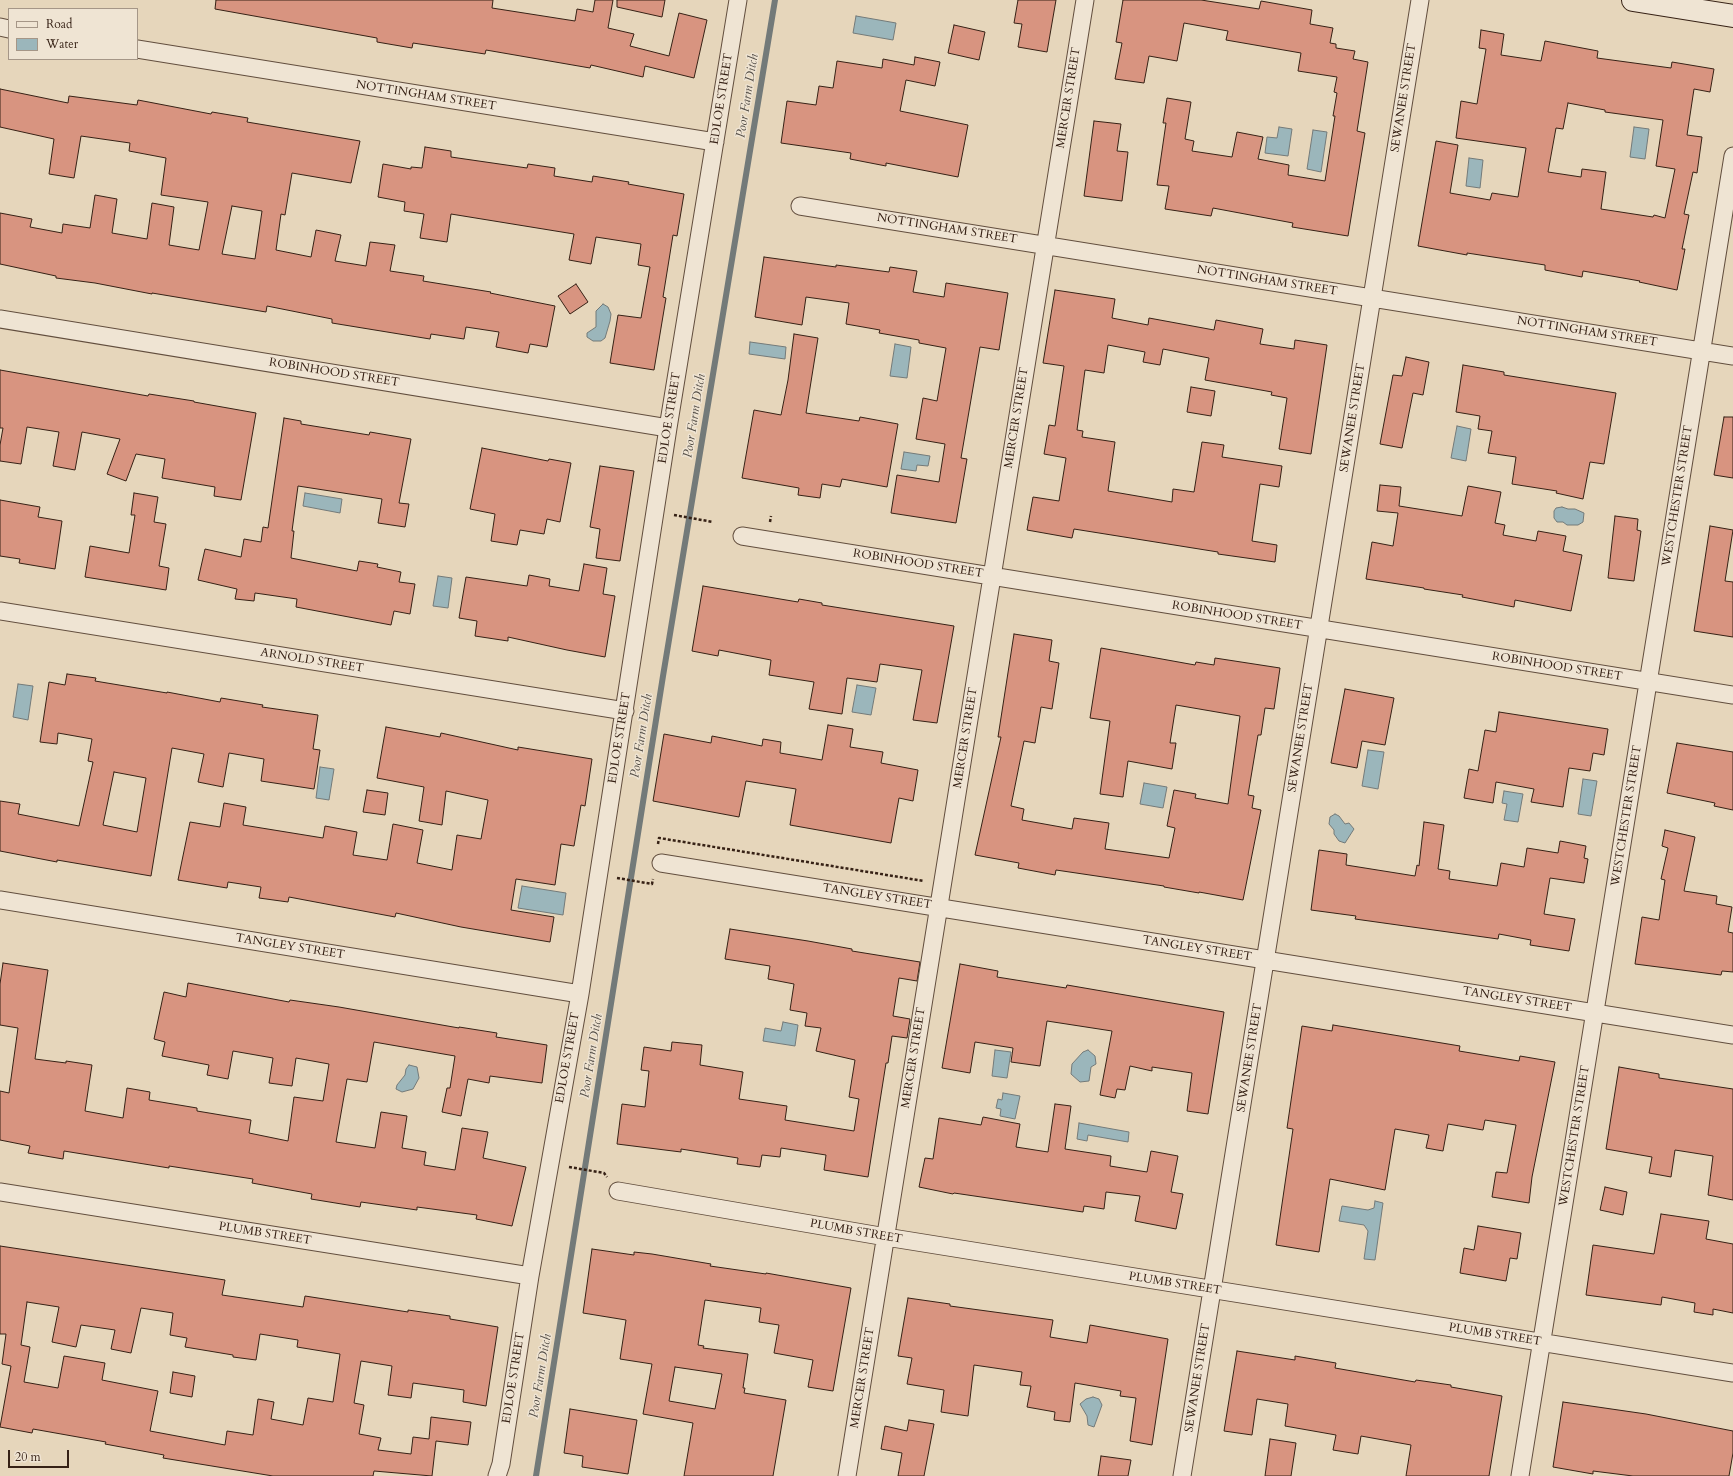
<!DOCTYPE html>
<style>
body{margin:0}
#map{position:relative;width:1733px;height:1476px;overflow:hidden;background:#e6d6bb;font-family:Cardo,serif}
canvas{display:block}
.legend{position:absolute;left:8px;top:8px;width:130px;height:52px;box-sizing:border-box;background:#efe4d3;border:1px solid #a59687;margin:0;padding:5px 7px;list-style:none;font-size:12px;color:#362115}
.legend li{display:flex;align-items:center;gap:8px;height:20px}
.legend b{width:20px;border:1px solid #a59687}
.scale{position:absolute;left:8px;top:1450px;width:61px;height:18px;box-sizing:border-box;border:2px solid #362115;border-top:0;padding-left:5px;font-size:12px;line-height:14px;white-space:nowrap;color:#362115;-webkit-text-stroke:3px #efe4d3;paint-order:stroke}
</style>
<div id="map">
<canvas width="1733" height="1476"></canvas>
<ul class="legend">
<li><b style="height:5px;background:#efe4d3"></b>Road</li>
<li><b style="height:11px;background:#9bb6bb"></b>Water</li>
</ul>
<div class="scale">20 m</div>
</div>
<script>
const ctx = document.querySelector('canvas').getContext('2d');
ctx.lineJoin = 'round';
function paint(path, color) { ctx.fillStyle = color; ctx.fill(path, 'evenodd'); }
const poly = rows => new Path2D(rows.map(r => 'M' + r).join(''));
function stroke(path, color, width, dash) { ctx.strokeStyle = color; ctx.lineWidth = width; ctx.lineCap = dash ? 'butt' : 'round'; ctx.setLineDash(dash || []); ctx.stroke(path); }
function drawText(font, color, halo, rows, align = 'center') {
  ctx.font = font + ' Cardo,serif'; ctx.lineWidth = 3; ctx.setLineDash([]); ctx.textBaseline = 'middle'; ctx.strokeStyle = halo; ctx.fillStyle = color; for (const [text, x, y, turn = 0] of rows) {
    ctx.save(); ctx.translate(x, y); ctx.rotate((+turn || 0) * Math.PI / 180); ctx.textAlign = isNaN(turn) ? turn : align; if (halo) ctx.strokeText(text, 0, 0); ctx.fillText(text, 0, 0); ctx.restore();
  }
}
const water = poly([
 [856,16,896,23,893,40,853,33,856,16],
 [1279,127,1292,129,1288,156,1265,153,1267,137,1277,138,1279,127],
 [1634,127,1649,129,1645,159,1630,157,1634,127],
 [1313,130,1327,132,1321,172,1307,169,1313,130],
 [1469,158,1483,160,1480,188,1466,186,1469,158],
 [603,304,608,307,611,314,610,321,605,338,601,341,593,341,587,337,587,333,596,327,596,311,603,304],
 [750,342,786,347,785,359,749,354,750,342],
 [895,344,911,347,907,378,890,376,895,344],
 [1457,426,1471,429,1466,461,1451,458,1457,426],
 [904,452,930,456,928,466,917,465,916,471,901,469,904,452],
 [305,493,342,499,340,513,303,506,305,493],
 [1562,507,1568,509,1575,509,1584,513,1583,522,1578,525,1567,525,1563,522,1557,522,1554,518,1554,511,1556,508,1562,507],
 [438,576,452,578,448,608,433,606,438,576],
 [18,684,33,686,28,720,13,717,18,684],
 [857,685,876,688,871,715,852,712,857,685],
 [1368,750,1384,752,1378,789,1362,786,1368,750],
 [320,767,334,769,329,800,316,798,320,767],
 [1583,779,1597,781,1591,816,1578,814,1583,779],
 [1144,783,1167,787,1163,808,1140,804,1144,783],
 [1504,791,1523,794,1518,822,1504,820,1507,804,1502,803,1504,791],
 [1335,814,1339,816,1345,824,1349,823,1354,829,1345,843,1339,841,1334,834,1334,830,1329,824,1330,817,1335,814],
 [522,886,566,893,563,915,518,908,522,886],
 [783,1022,798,1025,795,1046,763,1041,765,1028,781,1031,783,1022],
 [995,1050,1011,1052,1007,1078,992,1076,995,1050],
 [1088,1050,1095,1056,1096,1064,1091,1067,1089,1081,1080,1082,1071,1074,1072,1064,1083,1052,1088,1050],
 [409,1065,417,1067,419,1078,413,1089,402,1092,396,1089,397,1085,405,1075,406,1069,409,1065],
 [1003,1093,1020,1096,1015,1119,1000,1116,1001,1109,996,1108,998,1099,1002,1100,1003,1093],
 [1079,1123,1129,1132,1128,1142,1088,1135,1087,1141,1077,1139,1079,1123],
 [1375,1201,1383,1203,1375,1260,1364,1259,1368,1231,1364,1225,1339,1221,1342,1206,1368,1210,1374,1208,1375,1201],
 [1093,1397,1099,1399,1102,1405,1094,1427,1088,1425,1087,1416,1080,1404,1086,1399,1093,1397]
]);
paint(water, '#9bb6bb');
stroke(water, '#737a79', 1);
stroke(poly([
 [536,1476,663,676,775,0]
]), '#737a79', 6);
const building = poly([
 [216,0,493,0,492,8,575,21,577,9,593,12,595,0,613,0,608,28,634,34,630,46,669,56,679,13,707,20,694,78,645,66,643,77,591,65,590,68,486,50,485,54,413,43,412,48,377,42,377,38,215,9,216,0],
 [617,0,665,0,662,17,617,7,617,0],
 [1018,0,1056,0,1047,52,1018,47,1022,24,1014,23,1018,0],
 [1123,0,1201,0,1259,9,1261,1,1312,10,1310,24,1333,28,1330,43,1336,44,1336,48,1355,51,1353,59,1368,62,1357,131,1365,133,1348,236,1292,227,1293,223,1213,208,1211,216,1165,209,1169,186,1157,185,1166,123,1163,123,1167,98,1191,102,1185,139,1194,141,1192,151,1232,157,1237,132,1263,137,1258,159,1289,165,1288,175,1325,181,1335,116,1333,116,1337,93,1334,92,1337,77,1298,71,1301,53,1226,40,1228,31,1184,23,1177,61,1149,56,1144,83,1115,79,1122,43,1116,42,1123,0],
 [954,25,985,32,979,60,948,53,954,25],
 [1481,30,1504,34,1501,55,1541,61,1545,41,1598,51,1597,58,1671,68,1672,62,1714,69,1710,92,1694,89,1687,135,1702,137,1697,173,1693,172,1684,214,1689,215,1682,249,1685,249,1677,290,1639,282,1640,281,1583,271,1582,277,1545,270,1545,265,1467,253,1467,255,1418,246,1436,141,1458,145,1450,193,1490,200,1492,193,1518,197,1526,148,1456,138,1461,101,1477,104,1486,49,1479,48,1481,30],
 [1568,103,1605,110,1605,112,1663,120,1656,166,1675,169,1665,218,1654,215,1653,217,1601,209,1606,172,1582,169,1581,177,1548,172,1556,128,1563,129,1568,103],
 [915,57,940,62,935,86,906,80,900,111,968,125,958,177,886,163,886,166,850,159,851,153,781,143,787,101,816,105,819,86,833,88,837,61,882,68,883,59,914,65,915,57],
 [0,89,68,103,69,96,137,105,138,100,211,114,212,112,248,118,247,122,360,141,351,183,292,173,285,215,281,214,276,250,311,257,316,230,341,235,335,261,366,266,370,242,395,245,390,271,424,276,423,281,491,292,490,293,555,306,547,347,530,344,528,353,496,347,499,332,466,327,464,339,431,334,430,339,332,323,332,319,267,306,266,312,152,293,152,294,95,283,56,278,56,276,0,264,0,213,32,219,30,227,62,233,63,224,90,228,95,195,117,199,112,233,147,239,152,203,174,207,169,245,199,250,208,202,161,195,166,158,129,151,130,143,81,136,74,178,49,174,54,139,0,127,0,89],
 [232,206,262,211,255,259,222,254,232,206],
 [1094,121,1121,124,1117,151,1128,152,1122,201,1084,196,1094,121],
 [425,147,451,151,451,157,527,168,528,164,555,168,554,176,592,182,593,176,629,182,628,184,684,194,677,236,673,235,663,297,666,298,654,370,610,363,618,315,641,318,650,267,638,265,641,244,596,237,591,264,569,260,574,234,451,214,447,242,420,238,424,214,404,211,405,202,378,197,383,164,411,169,411,167,422,168,425,147],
 [764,257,836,267,836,265,889,272,890,267,917,271,913,292,944,297,946,283,1008,293,999,350,980,347,961,458,967,459,956,523,891,513,897,475,939,482,945,444,916,439,923,398,937,401,946,348,919,343,919,340,879,333,880,330,846,324,849,303,806,297,802,325,755,317,764,257],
 [576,284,588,302,570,314,558,296,576,284],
 [1055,290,1115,299,1112,318,1148,325,1149,318,1214,330,1216,320,1263,329,1260,344,1294,349,1295,340,1327,345,1311,454,1279,449,1287,398,1271,395,1272,392,1205,380,1209,358,1163,349,1160,365,1143,362,1145,352,1108,345,1104,373,1085,370,1077,430,1083,431,1082,437,1115,442,1108,491,1172,502,1173,489,1194,492,1202,442,1224,445,1222,457,1282,466,1279,487,1260,484,1252,541,1277,545,1275,562,1218,554,1218,552,1074,529,1072,538,1027,530,1033,497,1059,501,1066,458,1044,454,1049,425,1055,426,1064,366,1043,363,1055,290],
 [794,334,818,338,806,413,859,421,860,417,898,424,887,487,842,479,840,487,822,484,820,498,798,495,799,488,742,478,754,410,781,415,788,380,794,334],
 [1406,357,1429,362,1423,395,1413,393,1402,448,1380,444,1393,375,1402,376,1406,357],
 [1463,365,1504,372,1504,375,1616,393,1604,464,1590,462,1583,499,1556,493,1557,491,1512,484,1516,457,1488,453,1492,431,1478,429,1480,416,1456,412,1463,365],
 [0,370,148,396,149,394,194,401,194,402,256,413,241,500,214,496,215,487,162,478,165,459,136,454,126,481,107,474,120,439,82,432,75,470,53,466,59,432,27,427,21,464,0,461,0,445,3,428,0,428,0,370],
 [1191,387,1215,391,1211,416,1187,412,1191,387],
 [1724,417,1733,417,1733,478,1714,475,1724,417],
 [284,418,301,421,301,424,369,435,370,432,411,439,399,503,409,504,405,527,378,523,382,499,298,486,292,531,294,531,291,558,357,571,359,561,378,564,377,567,401,572,399,582,415,584,410,614,394,611,391,625,296,607,297,599,255,593,254,601,235,599,237,589,198,580,205,549,241,557,244,539,261,542,263,527,268,528,284,418],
 [482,448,548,461,549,459,571,463,560,522,547,519,544,534,520,530,517,545,491,541,495,514,470,509,482,448],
 [600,466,634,471,620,561,596,558,600,529,590,527,600,466],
 [1380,485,1401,487,1399,506,1462,516,1468,486,1501,492,1495,523,1505,525,1503,535,1536,541,1538,531,1566,536,1563,551,1582,555,1571,611,1515,600,1514,607,1462,597,1463,595,1424,589,1424,588,1366,579,1372,542,1393,546,1398,513,1377,511,1380,485],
 [134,493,158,497,154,522,166,524,159,566,169,568,166,590,85,577,90,546,129,553,135,515,131,515,134,493],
 [0,500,40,507,38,517,62,521,55,569,19,563,20,559,0,556,0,500],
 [1615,516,1638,519,1637,530,1641,531,1634,581,1608,578,1615,516],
 [1710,526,1733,530,1725,581,1733,582,1733,637,1694,631,1710,526],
 [584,564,607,568,603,594,615,596,605,657,567,650,508,637,508,641,475,636,477,621,459,618,466,577,527,586,529,575,550,579,549,586,579,591,584,564],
 [703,586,798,602,799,599,822,603,822,605,954,626,937,723,913,720,922,670,880,664,877,682,847,678,842,714,809,709,814,682,769,675,771,660,719,650,718,656,692,651,703,586],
 [1014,634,1052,640,1049,661,1059,663,1052,709,1041,707,1035,743,1024,741,1011,806,1024,809,1022,820,1072,829,1074,818,1109,823,1105,849,1169,858,1175,828,1167,826,1174,790,1196,794,1195,798,1228,804,1240,716,1176,705,1170,743,1176,743,1172,769,1128,761,1123,797,1100,794,1110,721,1090,718,1101,648,1195,665,1196,662,1214,665,1215,658,1280,668,1274,709,1265,708,1261,735,1258,735,1248,795,1254,796,1252,808,1261,810,1243,900,1199,892,1199,893,1164,887,1164,886,1056,870,1055,875,1018,868,1019,863,975,855,1001,737,998,737,1014,634],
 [67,674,96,678,95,681,167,693,167,692,220,702,221,698,263,705,262,707,318,715,313,749,320,750,314,789,261,781,264,759,229,753,223,787,198,782,204,754,172,748,151,876,57,860,57,862,0,851,0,801,20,804,18,814,79,826,93,762,88,761,92,739,58,733,57,744,40,742,49,682,65,685,67,674],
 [114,772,146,778,137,832,103,825,114,772],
 [1345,689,1394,698,1385,745,1362,741,1357,768,1331,763,1345,689],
 [1499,712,1608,729,1604,755,1593,753,1590,771,1569,768,1563,807,1531,802,1534,789,1496,782,1493,803,1464,798,1469,769,1478,771,1485,730,1496,732,1499,712],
 [828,725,853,729,850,747,883,752,881,763,918,770,913,801,899,798,891,843,790,825,796,789,746,781,739,817,653,801,664,734,711,743,712,736,762,746,763,739,781,742,780,753,822,760,828,725],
 [386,727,440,737,441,733,518,750,518,747,592,759,585,806,581,805,574,846,561,844,555,885,516,879,511,910,554,917,550,942,461,927,396,913,395,917,289,897,288,902,259,898,261,887,228,882,227,888,178,880,190,822,220,827,224,803,246,807,243,825,323,838,325,826,357,832,353,855,387,860,393,824,423,830,417,863,452,870,457,835,481,839,488,800,446,791,442,825,419,821,424,787,377,778,386,727],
 [1677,743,1733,752,1733,810,1714,806,1715,803,1667,793,1677,743],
 [367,790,388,793,385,815,363,812,367,790],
 [1424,822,1444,825,1438,869,1450,871,1449,879,1497,886,1501,863,1524,867,1527,848,1558,853,1560,841,1586,846,1584,858,1588,859,1584,883,1550,878,1544,914,1575,919,1569,951,1530,945,1531,940,1499,934,1498,939,1355,919,1356,916,1311,910,1319,850,1347,854,1346,865,1415,876,1417,865,1419,866,1424,822],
 [1665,830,1695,837,1684,891,1717,896,1716,904,1732,907,1728,932,1733,933,1733,972,1722,971,1721,975,1635,964,1642,917,1659,920,1665,880,1661,879,1668,848,1662,846,1665,830],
 [730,929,808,941,852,949,852,951,920,962,917,981,899,978,893,1016,910,1019,907,1038,892,1036,888,1063,886,1063,868,1177,824,1170,826,1155,781,1148,780,1157,762,1155,760,1167,737,1164,738,1158,681,1149,681,1152,617,1144,622,1104,645,1107,649,1071,641,1070,644,1047,671,1051,672,1042,702,1045,700,1065,743,1072,739,1099,787,1106,785,1120,854,1131,859,1099,849,1097,855,1060,816,1051,821,1028,805,1026,807,1013,790,1010,794,984,768,979,770,966,725,959,730,929],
 [3,963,48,970,35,1059,66,1063,66,1061,92,1065,85,1111,123,1118,127,1088,150,1092,149,1100,197,1108,197,1111,251,1120,249,1133,288,1141,294,1097,323,1101,329,1064,296,1058,292,1086,269,1083,273,1058,233,1051,228,1079,207,1075,209,1065,162,1056,165,1042,154,1039,164,992,186,997,188,983,289,1002,290,1000,339,1007,459,1028,459,1027,497,1033,496,1037,547,1045,542,1083,490,1076,489,1083,468,1079,461,1116,442,1112,447,1088,450,1088,455,1056,374,1042,367,1082,347,1079,336,1142,375,1148,381,1112,407,1116,402,1148,426,1152,424,1165,455,1170,462,1128,488,1132,483,1158,526,1167,512,1226,476,1219,477,1215,417,1207,417,1210,361,1202,360,1207,311,1199,312,1194,252,1183,253,1179,169,1166,169,1168,64,1151,63,1159,28,1153,30,1146,0,1140,0,1091,9,1093,18,1028,0,1025,0,984,3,963],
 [960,964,998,971,997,977,1066,988,1067,985,1224,1012,1208,1114,1187,1111,1192,1073,1152,1067,1152,1071,1130,1066,1125,1090,1117,1089,1115,1098,1100,1095,1112,1031,1047,1021,1040,1066,1011,1062,1013,1048,975,1042,970,1073,942,1068,960,964],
 [1333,1025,1460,1046,1459,1051,1519,1061,1520,1056,1555,1062,1532,1177,1529,1203,1492,1197,1496,1172,1507,1173,1516,1125,1485,1120,1483,1130,1448,1124,1443,1151,1426,1148,1429,1135,1395,1129,1385,1190,1330,1179,1319,1252,1276,1245,1293,1129,1287,1128,1302,1026,1332,1031,1333,1025],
 [1619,1067,1659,1074,1659,1078,1733,1089,1733,1200,1708,1195,1713,1156,1675,1150,1671,1177,1649,1173,1652,1157,1606,1149,1619,1067],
 [1055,1104,1071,1106,1065,1149,1111,1156,1110,1166,1147,1172,1151,1151,1178,1156,1171,1192,1183,1194,1176,1229,1135,1221,1140,1196,1106,1192,1104,1209,1084,1206,1083,1212,954,1193,953,1194,919,1187,925,1158,933,1159,939,1118,981,1125,983,1117,1020,1124,1016,1147,1048,1152,1055,1104],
 [1605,1187,1627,1192,1623,1215,1600,1210,1605,1187],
 [1661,1214,1709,1221,1706,1239,1733,1244,1733,1313,1713,1309,1713,1315,1694,1312,1695,1303,1662,1297,1661,1305,1586,1295,1593,1245,1654,1254,1661,1214],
 [1478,1226,1521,1233,1517,1259,1510,1258,1506,1281,1460,1273,1464,1248,1474,1250,1478,1226],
 [0,1246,225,1280,222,1295,303,1307,305,1296,408,1312,408,1310,450,1316,450,1319,498,1327,486,1406,463,1402,464,1390,413,1383,411,1398,388,1395,392,1366,361,1361,354,1403,364,1405,359,1434,381,1438,378,1450,411,1454,413,1437,429,1439,431,1417,471,1422,468,1445,436,1441,432,1476,374,1471,373,1476,273,1476,163,1458,164,1455,105,1444,106,1442,33,1429,32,1433,0,1427,11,1366,2,1364,6,1334,0,1334,0,1246],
 [27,1302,59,1307,52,1342,76,1347,81,1325,115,1330,111,1349,131,1353,141,1308,173,1313,170,1335,187,1338,185,1347,233,1355,233,1357,256,1360,260,1334,298,1340,297,1347,340,1354,333,1402,308,1398,303,1425,271,1419,274,1402,258,1399,253,1435,227,1431,225,1445,150,1431,158,1391,102,1380,105,1363,64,1356,58,1388,24,1382,30,1347,21,1345,27,1302],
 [592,1249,634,1255,634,1252,652,1254,711,1264,710,1266,766,1274,766,1273,851,1288,833,1391,808,1387,813,1360,774,1353,779,1325,759,1322,761,1308,705,1300,698,1345,704,1346,703,1348,748,1354,743,1388,745,1388,744,1393,786,1400,773,1476,684,1476,693,1423,643,1414,652,1364,620,1359,626,1320,583,1313,592,1249],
 [675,1367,722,1374,715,1409,669,1401,675,1367],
 [908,1298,950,1304,950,1306,1053,1320,1050,1337,1087,1343,1090,1325,1168,1339,1152,1445,1130,1441,1136,1398,1120,1396,1121,1391,1075,1383,1070,1422,1054,1420,1055,1412,1027,1407,1031,1386,1020,1385,1022,1372,974,1365,968,1416,941,1412,944,1390,907,1384,912,1358,898,1356,908,1298],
 [1237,1351,1295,1360,1295,1356,1336,1363,1335,1368,1415,1382,1416,1380,1451,1385,1451,1387,1502,1396,1489,1476,1406,1476,1411,1445,1361,1436,1358,1454,1333,1450,1336,1435,1285,1426,1288,1404,1257,1399,1252,1435,1224,1431,1237,1351],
 [173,1372,195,1376,192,1397,170,1393,173,1372],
 [1563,1402,1646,1414,1733,1431,1733,1453,1729,1476,1633,1476,1593,1471,1593,1474,1553,1467,1563,1402],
 [570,1409,637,1420,628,1474,582,1467,583,1456,564,1453,570,1409],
 [909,1420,934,1424,924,1476,898,1476,902,1453,881,1449,885,1426,907,1431,909,1420],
 [1270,1439,1296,1443,1291,1476,1265,1476,1270,1439],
 [1101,1456,1131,1460,1128,1476,1098,1476,1101,1456]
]);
paint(building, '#d89480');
stroke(building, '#362115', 1);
const street = poly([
 [0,27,9,29],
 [137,49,715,142],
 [800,206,1733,356],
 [0,319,668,428],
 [742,536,1733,695],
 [0,611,625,711],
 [661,863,1733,1035],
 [0,900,580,994],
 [618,1191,886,1237,1733,1373],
 [0,1192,530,1276],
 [497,1476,501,1464,530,1276,580,994,668,428,738,0],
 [847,1476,1085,0],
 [1182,1476,1420,0],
 [1520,1476,1733,156]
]);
const secondary = poly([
 [1633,0,1733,16]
]);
stroke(street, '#624e3e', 19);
stroke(secondary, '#362115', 24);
stroke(poly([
 [674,515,713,522],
 [770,522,771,516],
 [658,844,659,838,924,881],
 [617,878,652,884,653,879],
 [569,1167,604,1173,607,1177]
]), '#362115', 2.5, [3, 2]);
stroke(street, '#efe4d3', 17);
stroke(secondary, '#efe4d3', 22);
drawText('12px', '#362115', '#efe4d3', [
 ["NOTTINGHAM STREET",426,96,9],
 ["MERCER STREET",1069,98,-81],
 ["SEWANEE STREET",1404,98,-81],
 ["EDLOE STREET",722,99,-81],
 ["NOTTINGHAM STREET",947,229,9],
 ["NOTTINGHAM STREET",1267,281,9],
 ["NOTTINGHAM STREET",1587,332,9],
 ["ROBINHOOD STREET",334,373,9],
 ["EDLOE STREET",670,418,-81],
 ["MERCER STREET",1017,418,-81],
 ["SEWANEE STREET",1353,418,-81],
 ["WESTCHESTER STREET",1678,496,-81],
 ["ROBINHOOD STREET",918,564,9],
 ["ROBINHOOD STREET",1237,616,9],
 ["ARNOLD STREET",312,661,9],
 ["ROBINHOOD STREET",1557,667,9],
 ["EDLOE STREET",620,738,-81],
 ["MERCER STREET",966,738,-81],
 ["SEWANEE STREET",1301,738,-81],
 ["WESTCHESTER STREET",1627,816,-81],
 ["TANGLEY STREET",877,897,9],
 ["TANGLEY STREET",290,947,9],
 ["TANGLEY STREET",1197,949,9],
 ["TANGLEY STREET",1517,1000,9],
 ["EDLOE STREET",568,1058,-80],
 ["MERCER STREET",914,1058,-81],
 ["SEWANEE STREET",1250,1058,-81],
 ["WESTCHESTER STREET",1575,1136,-81],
 ["PLUMB STREET",856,1232,10],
 ["PLUMB STREET",265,1234,9],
 ["PLUMB STREET",1175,1284,9],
 ["PLUMB STREET",1495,1335,9],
 ["EDLOE STREET",514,1378,-81],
 ["MERCER STREET",863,1378,-81],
 ["SEWANEE STREET",1198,1378,-81]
]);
drawText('italic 13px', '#544e47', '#efe4d3', [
 ["Poor Farm Ditch",748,96,-81],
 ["Poor Farm Ditch",695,416,-81],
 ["Poor Farm Ditch",642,736,-81],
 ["Poor Farm Ditch",592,1056,-81],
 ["Poor Farm Ditch",541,1376,-81]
]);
</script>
